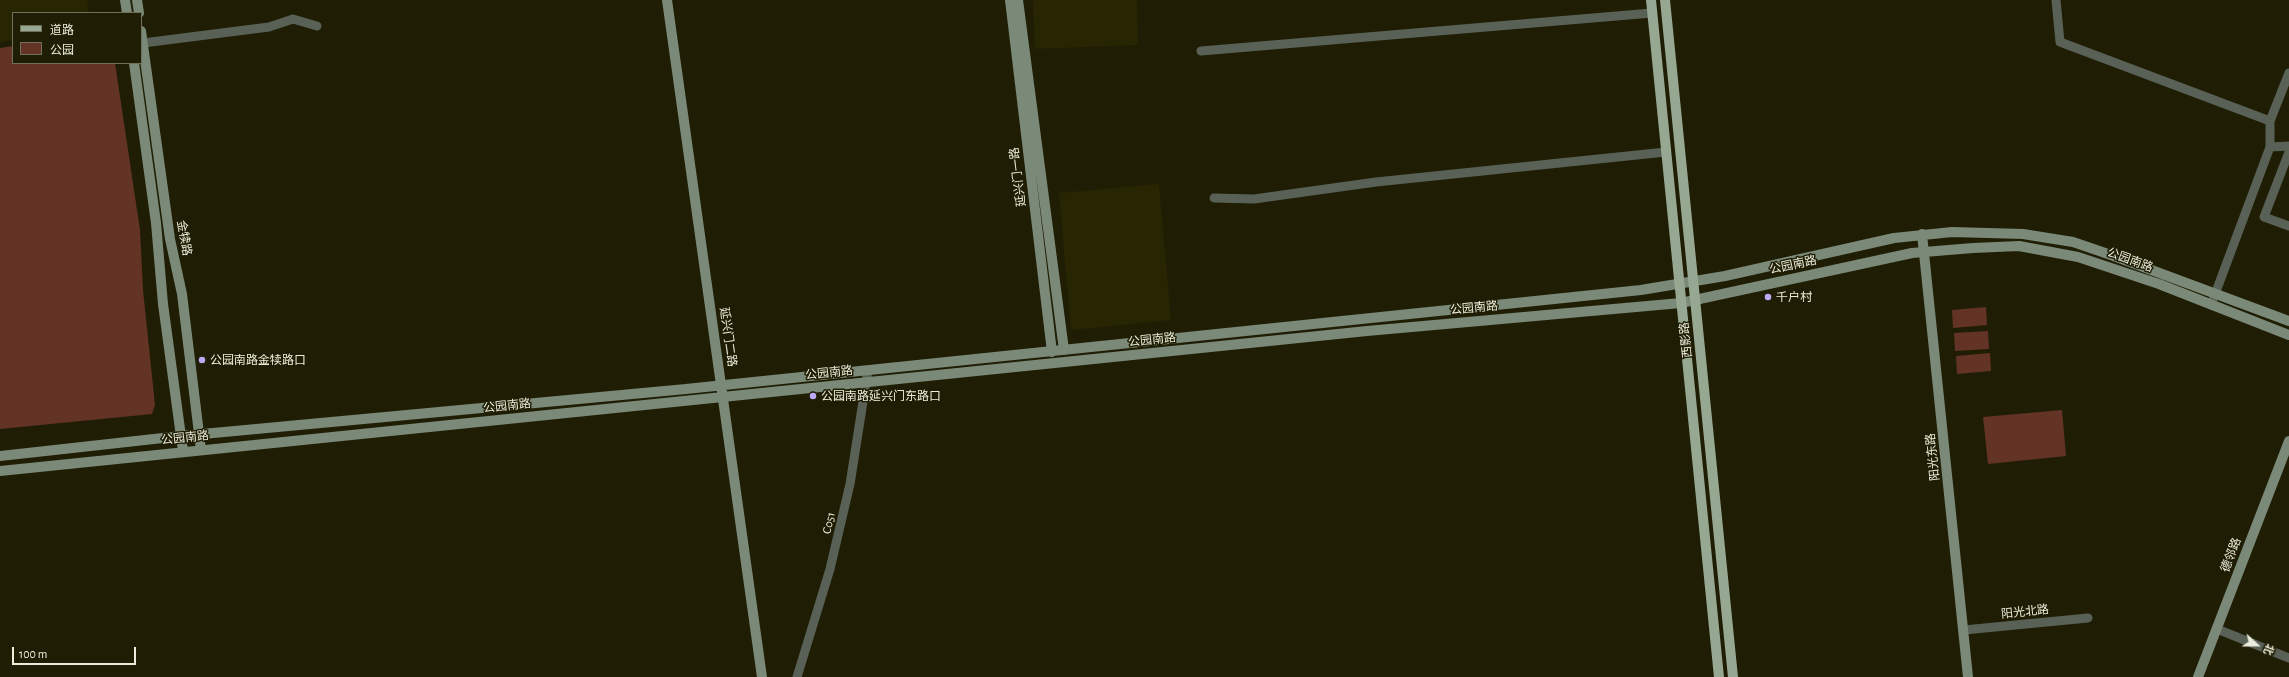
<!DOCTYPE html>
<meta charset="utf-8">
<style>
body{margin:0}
#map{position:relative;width:2289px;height:677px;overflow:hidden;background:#1f1e04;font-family:"Alegreya Sans","Noto Sans SC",sans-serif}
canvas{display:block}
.legend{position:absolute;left:12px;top:12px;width:130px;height:52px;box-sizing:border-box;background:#1f1e04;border:1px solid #71705a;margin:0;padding:5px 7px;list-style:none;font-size:12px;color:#ececdc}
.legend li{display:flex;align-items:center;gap:8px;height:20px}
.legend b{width:20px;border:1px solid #71705a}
.north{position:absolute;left:2237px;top:625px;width:40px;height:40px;-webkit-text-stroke:3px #1f1e04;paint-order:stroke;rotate:111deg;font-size:11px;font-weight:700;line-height:16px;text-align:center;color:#ececdc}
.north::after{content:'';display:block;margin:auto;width:14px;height:18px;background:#ececdc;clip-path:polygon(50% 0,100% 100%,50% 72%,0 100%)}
.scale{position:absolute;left:12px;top:647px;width:124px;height:18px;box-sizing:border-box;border:2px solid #ececdc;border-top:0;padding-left:5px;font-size:12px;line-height:14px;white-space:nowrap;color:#ececdc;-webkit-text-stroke:3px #1f1e04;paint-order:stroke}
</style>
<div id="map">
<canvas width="2289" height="677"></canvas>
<ul class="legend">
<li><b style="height:5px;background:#96a792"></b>道路</li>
<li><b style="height:11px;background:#633325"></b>公园</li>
</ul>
<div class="north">北</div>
<div class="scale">100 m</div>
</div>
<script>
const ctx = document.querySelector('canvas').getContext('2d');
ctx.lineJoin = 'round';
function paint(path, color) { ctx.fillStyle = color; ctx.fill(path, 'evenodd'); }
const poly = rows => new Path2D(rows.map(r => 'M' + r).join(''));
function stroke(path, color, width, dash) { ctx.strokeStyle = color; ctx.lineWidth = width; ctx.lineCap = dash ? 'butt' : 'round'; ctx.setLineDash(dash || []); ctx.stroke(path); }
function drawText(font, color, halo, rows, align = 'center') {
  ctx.font = font + ' "Alegreya Sans","Noto Sans SC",sans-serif'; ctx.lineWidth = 3; ctx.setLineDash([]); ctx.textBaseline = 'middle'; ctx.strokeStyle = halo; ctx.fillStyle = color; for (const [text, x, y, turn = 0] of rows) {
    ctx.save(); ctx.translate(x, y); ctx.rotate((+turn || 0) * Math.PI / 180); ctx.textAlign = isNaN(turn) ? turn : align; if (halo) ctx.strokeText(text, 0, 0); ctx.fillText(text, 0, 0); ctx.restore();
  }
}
paint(poly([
 [0,0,87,0,89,13,13,13,13,40,0,42],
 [1033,0,1137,0,1138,45,1035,49],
 [1159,184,1171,320,1071,330,1059,193]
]), '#272502');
paint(poly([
 [13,46,13,63,115,63,140,230,143,290,155,405,152,414,0,429,0,48],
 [1986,307,1987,325,1953,328,1952,310],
 [1988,331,1989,349,1955,351,1954,333],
 [1990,353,1991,371,1957,374,1956,356],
 [2062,410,2066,456,1988,464,1983,417]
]), '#633325');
stroke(poly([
 [2056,0,2060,42,2270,121],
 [143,43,269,27,293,19,317,26],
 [1201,51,1652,13],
 [2270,147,2289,146],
 [2289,152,2264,217,2289,226],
 [1214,198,1254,199,1376,182,1666,152],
 [2211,305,2270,147,2270,121,2289,73],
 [2217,629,2289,658],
 [1964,630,2088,618],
 [797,677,830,569,850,484,868,370]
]), '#596157', 9);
stroke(poly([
 [125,0,127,13],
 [137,0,139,13],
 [667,0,762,677],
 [1010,0,1052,352],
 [1018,0,1064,350],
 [141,31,170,239,182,294,201,450],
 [134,63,156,223,163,304,183,451],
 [1922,234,1968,677],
 [0,456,181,436,686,389,1641,290,1725,276,1894,238,1952,232,2023,234,2073,242,2111,255,2289,321],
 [0,471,1367,331,1681,303,1912,253,1973,248,2019,246,2078,257,2159,284,2289,335],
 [2198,677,2289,441]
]), '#7b8978', 10);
stroke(poly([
 [1651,0,1719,677],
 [1665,0,1733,677]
]), '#96a792', 10);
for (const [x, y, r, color] of [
 [1768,297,4,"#bda9f5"],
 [202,360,4,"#bda9f5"],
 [813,396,4,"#bda9f5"]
]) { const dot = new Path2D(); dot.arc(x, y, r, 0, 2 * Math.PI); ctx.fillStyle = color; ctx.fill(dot); stroke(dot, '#1f1e04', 1.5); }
drawText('12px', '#ececdc', '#1f1e04', [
 ["延兴门一路",1018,177,-97],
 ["金犊路",184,238,80],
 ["公园南路",2130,260,20],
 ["公园南路",1793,265,-12],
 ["公园南路",1474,308,-5],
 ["延兴门二路",728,337,82],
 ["公园南路",1152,340,-6],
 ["西影路",1686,340,-96],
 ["公园南路",829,373,-6],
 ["公园南路",507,406,-6],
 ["公园南路",185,438,-6],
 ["阳光东路",1933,457,-96],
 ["C051",829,523,-77],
 ["德邻路",2231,555,-69],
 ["阳光北路",2025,612,-6]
]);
drawText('12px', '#ececdc', '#1f1e04', [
 ["千户村",1776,297],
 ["公园南路金犊路口",210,360],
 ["公园南路延兴门东路口",821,396]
], 'left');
</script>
